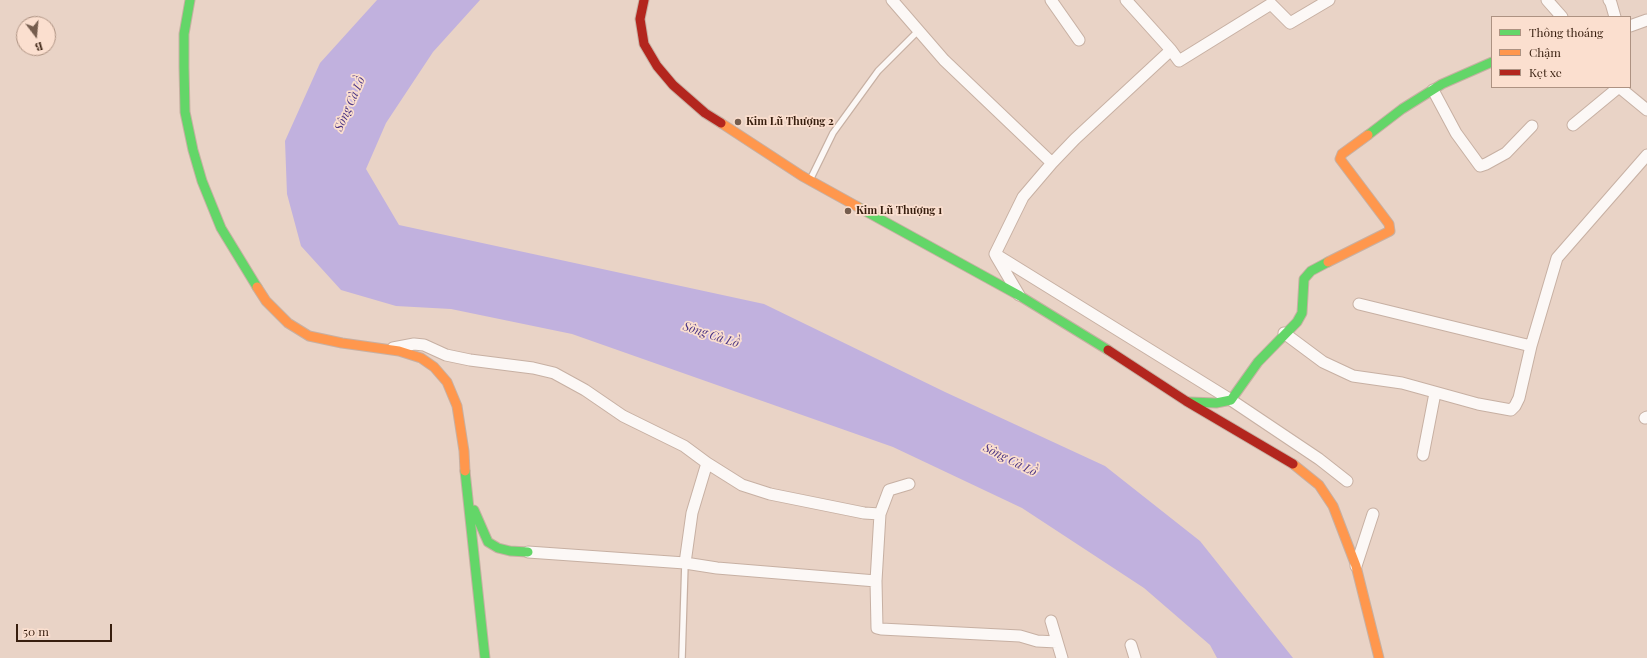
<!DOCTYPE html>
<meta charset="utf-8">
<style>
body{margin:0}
#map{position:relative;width:1647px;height:658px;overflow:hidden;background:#e9d3c6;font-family:"Playfair Display",serif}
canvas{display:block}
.legend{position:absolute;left:1491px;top:16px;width:140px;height:72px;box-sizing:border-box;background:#fbdfcf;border:1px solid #ad9282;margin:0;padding:5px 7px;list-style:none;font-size:12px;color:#371e0e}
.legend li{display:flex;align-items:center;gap:8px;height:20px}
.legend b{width:20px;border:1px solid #ad9282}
.north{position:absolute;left:16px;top:16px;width:40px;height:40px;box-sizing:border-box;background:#fbdfcf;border:1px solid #ad9282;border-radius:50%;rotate:164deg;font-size:11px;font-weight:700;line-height:16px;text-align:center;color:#371e0e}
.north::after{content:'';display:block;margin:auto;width:14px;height:18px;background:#755d4e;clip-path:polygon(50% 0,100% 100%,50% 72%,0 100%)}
.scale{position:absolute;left:16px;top:624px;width:96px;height:18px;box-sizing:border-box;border:2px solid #371e0e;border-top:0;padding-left:5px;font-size:12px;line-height:14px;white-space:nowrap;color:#371e0e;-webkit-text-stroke:3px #fbdfcf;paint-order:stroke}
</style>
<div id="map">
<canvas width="1647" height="658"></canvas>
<ul class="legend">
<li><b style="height:5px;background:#63d668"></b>Thông thoáng</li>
<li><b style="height:5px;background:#ff974d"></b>Chậm</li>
<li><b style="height:5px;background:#b3261e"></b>Kẹt xe</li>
</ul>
<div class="north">B</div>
<div class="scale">50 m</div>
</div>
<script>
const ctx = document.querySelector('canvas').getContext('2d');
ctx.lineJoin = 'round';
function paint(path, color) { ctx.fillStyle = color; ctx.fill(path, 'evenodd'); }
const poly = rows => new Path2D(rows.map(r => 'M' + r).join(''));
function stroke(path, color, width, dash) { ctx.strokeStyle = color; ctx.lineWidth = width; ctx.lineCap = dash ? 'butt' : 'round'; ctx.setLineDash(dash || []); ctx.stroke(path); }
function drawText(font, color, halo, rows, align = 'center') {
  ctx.font = font + ' "Playfair Display",serif'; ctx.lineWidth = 3.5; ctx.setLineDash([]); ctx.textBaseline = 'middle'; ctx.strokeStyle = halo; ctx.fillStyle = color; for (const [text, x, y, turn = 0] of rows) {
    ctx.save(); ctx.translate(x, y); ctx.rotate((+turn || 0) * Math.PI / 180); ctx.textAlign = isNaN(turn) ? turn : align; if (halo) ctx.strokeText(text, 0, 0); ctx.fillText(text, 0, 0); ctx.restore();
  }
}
paint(poly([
 [377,0,480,0,433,52,386,123,366,169,399,225,764,304,945,392,1105,466,1200,541,1293,658,1217,658,1210,645,1144,588,1022,508,893,447,572,334,451,309,396,306,341,290,301,246,287,194,285,141,320,63]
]), '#c1b1de');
const lane = poly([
 [810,180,833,133,878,71,918,31],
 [682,658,685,563]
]);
const street = poly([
 [892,0,944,60,1052,163],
 [1051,0,1079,40],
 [1126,0,1171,50,1179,61,1271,4,1290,23,1329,0],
 [1547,0,1562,17],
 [1609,0,1611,3,1615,17],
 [1630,26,1647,20],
 [1619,87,1647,110],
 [1433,90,1456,133,1480,166,1486,164,1506,153,1532,126],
 [1573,125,1619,87],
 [995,254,1231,400,1319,459,1347,481],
 [995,254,1023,197,1052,163,1075,139,1171,50],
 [996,256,1019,295],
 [1359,304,1531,346],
 [1284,333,1323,362,1353,376,1402,383,1478,404,1511,410,1515,406,1519,398,1531,346,1557,258,1647,155],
 [393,348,414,344,424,345,446,355,470,360,533,368,554,373,585,390,623,416,684,446,707,463],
 [1645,418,1647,417],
 [1423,455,1435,393],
 [909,484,889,490,880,514,876,581,877,628,881,629,1020,636,1037,641,1057,642],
 [528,552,685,563,717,568,876,581],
 [685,563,692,513,707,463,742,485,770,494,864,513,880,514],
 [1356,566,1373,514],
 [1051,621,1062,658],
 [1131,645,1135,658]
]);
const fast = poly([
 [190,0,184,34,184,67,185,112,193,150,202,181,221,228,257,287],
 [1368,135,1402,109,1442,84,1492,62],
 [858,207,1020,296,1108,350],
 [1190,402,1216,403,1231,400,1258,362,1297,322,1302,313,1304,279,1311,271,1328,262],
 [465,471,485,658],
 [474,510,488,542,498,548,510,551,528,552]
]);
const slow = poly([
 [721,123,802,176,858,207],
 [1328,262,1390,231,1389,224,1340,159,1342,154,1368,135],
 [257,287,266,301,288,323,309,336,342,343,399,351,421,358,434,367,447,382,457,406,464,451,465,471],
 [1293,464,1319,485,1333,506,1356,566,1379,658]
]);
const jam = poly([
 [644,0,640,19,644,44,657,66,673,85,705,113,721,123],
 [1108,350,1186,401,1293,464]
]);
stroke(lane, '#c7b0a3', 8);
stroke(street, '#c7b0a3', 13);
stroke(fast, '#c7b0a3', 11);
stroke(slow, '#c7b0a3', 11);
stroke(jam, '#c7b0a3', 11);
stroke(lane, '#fcf8f6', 5.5);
stroke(street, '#fcf8f6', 11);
stroke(fast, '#63d668', 9);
stroke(slow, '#ff974d', 9);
stroke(jam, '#b3261e', 9);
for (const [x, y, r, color] of [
 [738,122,4,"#755d4e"],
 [848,211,4,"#755d4e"]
]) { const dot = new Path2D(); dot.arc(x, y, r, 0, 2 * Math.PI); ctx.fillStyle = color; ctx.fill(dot); stroke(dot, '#fbdfcf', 1.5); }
drawText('bold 11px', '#371e0e', '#fbdfcf', [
 ["Kim Lũ Thượng 2",746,122],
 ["Kim Lũ Thượng 1",856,211]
], 'left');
drawText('italic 12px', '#4a3484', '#fbdfcf', [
 ["Sông Cà Lồ",350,104,-66],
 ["Sông Cà Lồ",711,335,18],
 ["Sông Cà Lồ",1010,460,27]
]);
</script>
